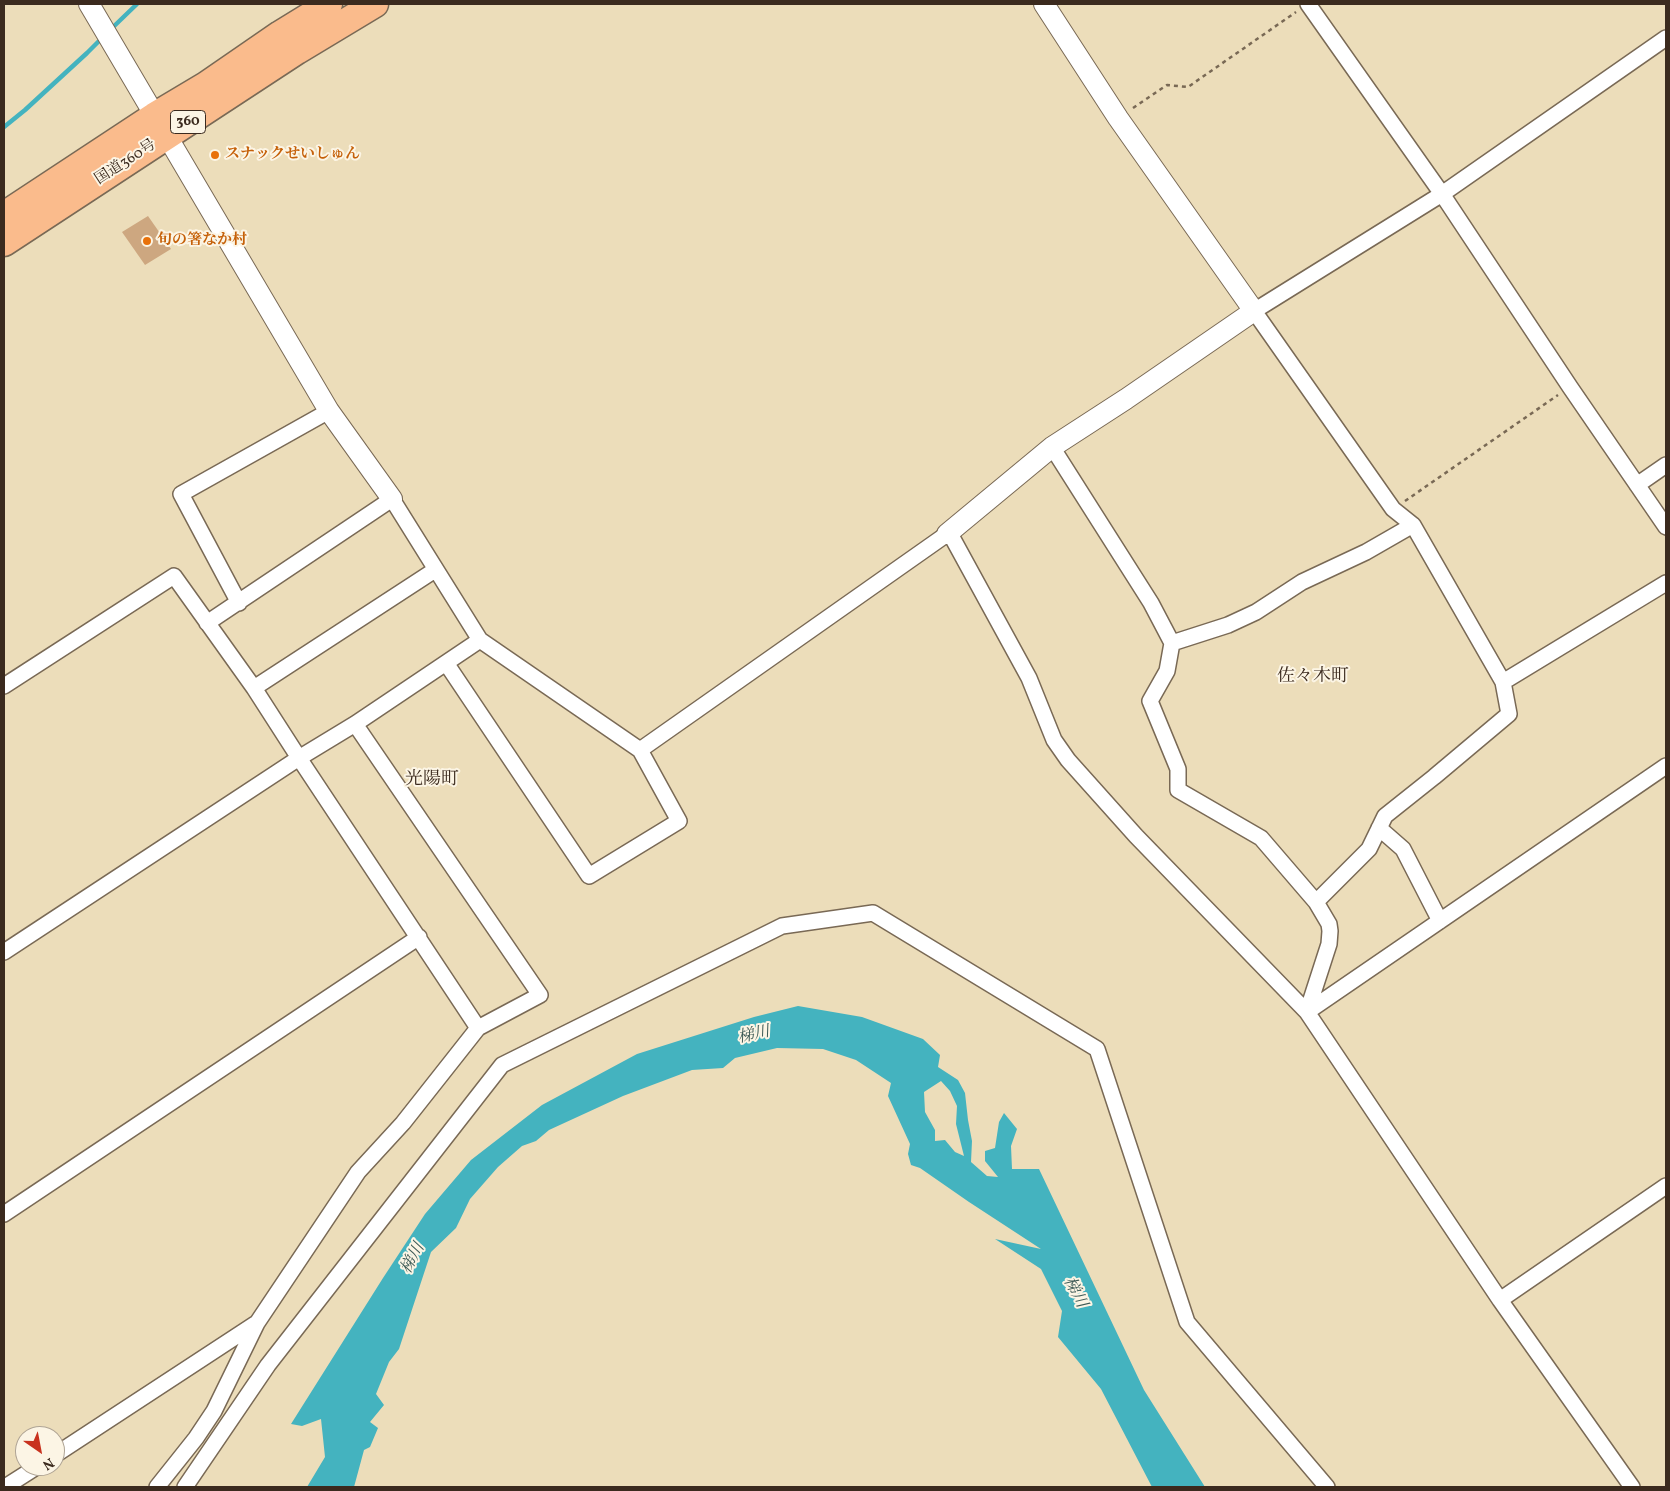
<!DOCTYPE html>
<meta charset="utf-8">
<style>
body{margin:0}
#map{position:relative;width:1670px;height:1491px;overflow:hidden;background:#ecddba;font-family:Vollkorn,serif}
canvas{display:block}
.frame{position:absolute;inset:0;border:5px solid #3b2a1e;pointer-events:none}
.north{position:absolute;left:15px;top:1426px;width:50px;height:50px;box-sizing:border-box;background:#fcf5e5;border:1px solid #afa495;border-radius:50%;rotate:147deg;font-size:14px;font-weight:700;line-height:20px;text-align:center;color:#3b2a1e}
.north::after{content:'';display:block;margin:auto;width:18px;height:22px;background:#c8321e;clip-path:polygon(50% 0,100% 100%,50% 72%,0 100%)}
</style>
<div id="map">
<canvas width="1670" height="1491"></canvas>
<div class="frame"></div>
<div class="north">N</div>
</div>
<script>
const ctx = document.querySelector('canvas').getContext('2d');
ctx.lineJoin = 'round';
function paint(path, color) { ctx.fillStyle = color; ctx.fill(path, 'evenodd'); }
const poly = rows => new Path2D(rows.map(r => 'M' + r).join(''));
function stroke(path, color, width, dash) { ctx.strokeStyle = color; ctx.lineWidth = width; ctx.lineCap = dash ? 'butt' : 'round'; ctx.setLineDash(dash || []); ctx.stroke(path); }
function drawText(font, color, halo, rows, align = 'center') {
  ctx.font = font + ' Vollkorn,"Noto Serif JP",serif'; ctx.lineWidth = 4; ctx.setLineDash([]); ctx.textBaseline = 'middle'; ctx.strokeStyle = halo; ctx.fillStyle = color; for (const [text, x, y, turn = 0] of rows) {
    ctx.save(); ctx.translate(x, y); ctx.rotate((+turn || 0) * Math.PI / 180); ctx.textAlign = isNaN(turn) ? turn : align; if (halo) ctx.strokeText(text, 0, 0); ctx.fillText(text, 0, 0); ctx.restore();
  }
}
paint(poly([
 [798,1006,862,1017,923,1039,940,1055,938,1067,958,1080,965,1093,968,1120,972,1141,971,1162,987,1176,998,1177,985,1161,985,1151,995,1148,999,1122,1004,1113,1017,1129,1011,1146,1012,1169,1039,1169,1144,1390,1205,1487,1152,1487,1101,1389,1058,1337,1062,1311,1041,1269,995,1239,1041,1249,969,1202,920,1168,911,1165,908,1154,910,1144,888,1096,891,1083,856,1060,823,1049,777,1048,735,1058,723,1068,692,1070,623,1096,549,1130,536,1141,522,1146,498,1167,470,1199,456,1228,431,1252,399,1349,389,1362,376,1394,384,1405,370,1422,378,1428,370,1447,364,1450,354,1487,307,1487,325,1457,321,1419,302,1426,291,1424,383,1278,425,1214,471,1160,542,1105,637,1054,754,1017],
 [941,1081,950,1091,957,1106,956,1124,964,1156,955,1152,945,1140,935,1141,935,1130,925,1112,924,1092]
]), '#44b3bf');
stroke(poly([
 [110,30,137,4],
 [4,127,25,110,87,53,103,37]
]), '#44b3bf', 4.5);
paint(poly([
 [148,216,171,249,145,265,122,232]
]), '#cda780');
const minor = poly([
 [1308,4,1442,194,1570,387,1666,527],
 [1052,447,1151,603,1172,643,1167,671,1150,701,1178,769,1178,790,1261,838,1316,902,1329,924,1330,931,1329,944,1307,1012],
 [1637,485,1666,465],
 [239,603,181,494,329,411],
 [207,623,392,499,480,640,640,750,679,821,589,876,446,663],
 [1172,643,1228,625,1256,612,1302,582,1366,552,1413,525],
 [1503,682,1666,583],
 [4,686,174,576,254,688,299,758,478,1028],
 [254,688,435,570],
 [640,750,947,534,953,539,1029,678,1054,740,1068,760,1136,836,1307,1012,1500,1300,1632,1487],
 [1379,828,1403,849,1440,921],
 [1316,902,1369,849,1385,816,1434,777,1509,714,1503,682,1413,525,1393,509,1254,311,1442,194,1666,38],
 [4,952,299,758,355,724,480,640],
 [1307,1012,1666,766],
 [4,1214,419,937],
 [1500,1300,1666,1186],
 [55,1455,255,1324],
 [5,1487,38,1466],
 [157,1487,196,1438,214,1411,257,1323,358,1172,403,1123,478,1028,540,995,355,724],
 [185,1487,268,1365,502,1065,782,926,873,913,1097,1049,1187,1322,1327,1487]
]);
const tertiary = poly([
 [89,4,329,411,392,499],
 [947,534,1052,447,1126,399,1254,311,1118,118,1044,4]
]);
const trunk = poly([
 [4,215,154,116,206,85,280,34,329,4],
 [4,243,297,51,375,4]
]);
stroke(minor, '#796955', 18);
stroke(tertiary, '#796955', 22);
stroke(trunk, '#796955', 29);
stroke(poly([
 [1133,108,1167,85,1188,87,1296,12],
 [1405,501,1558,395]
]), '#796955', 2.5, [4, 4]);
stroke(minor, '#fff', 15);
stroke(tertiary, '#fff', 20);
stroke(trunk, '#fabb8c', 26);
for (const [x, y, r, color] of [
 [215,155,5,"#e8710a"],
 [147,241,5,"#e8710a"]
]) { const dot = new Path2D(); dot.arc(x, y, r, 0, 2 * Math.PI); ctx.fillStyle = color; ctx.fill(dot); stroke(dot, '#fcf5e5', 2); }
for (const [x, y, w] of [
 [188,122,35]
]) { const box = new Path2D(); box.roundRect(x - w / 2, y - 11.5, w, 23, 4); ctx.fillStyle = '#fcf5e5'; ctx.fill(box); stroke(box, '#3b2a1e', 1); }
drawText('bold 14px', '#3b2a1e', null, [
 ["360",188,122]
]);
drawText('bold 15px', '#c56008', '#fcf5e5', [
 ["スナックせいしゅん",225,155],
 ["旬の箸なか村",157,241]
], 'left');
drawText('15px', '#3b2a1e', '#fcf5e5', [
 ["国道360号",126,163,-33]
]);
drawText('italic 16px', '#3e5a56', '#fcf5e5', [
 ["梯川",754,1036,-12],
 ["梯川",414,1259,-62],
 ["梯川",1074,1293,63]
]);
drawText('18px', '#3b2a1e', '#fcf5e5', [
 ["佐々木町",1313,678],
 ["光陽町",432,781]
]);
</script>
